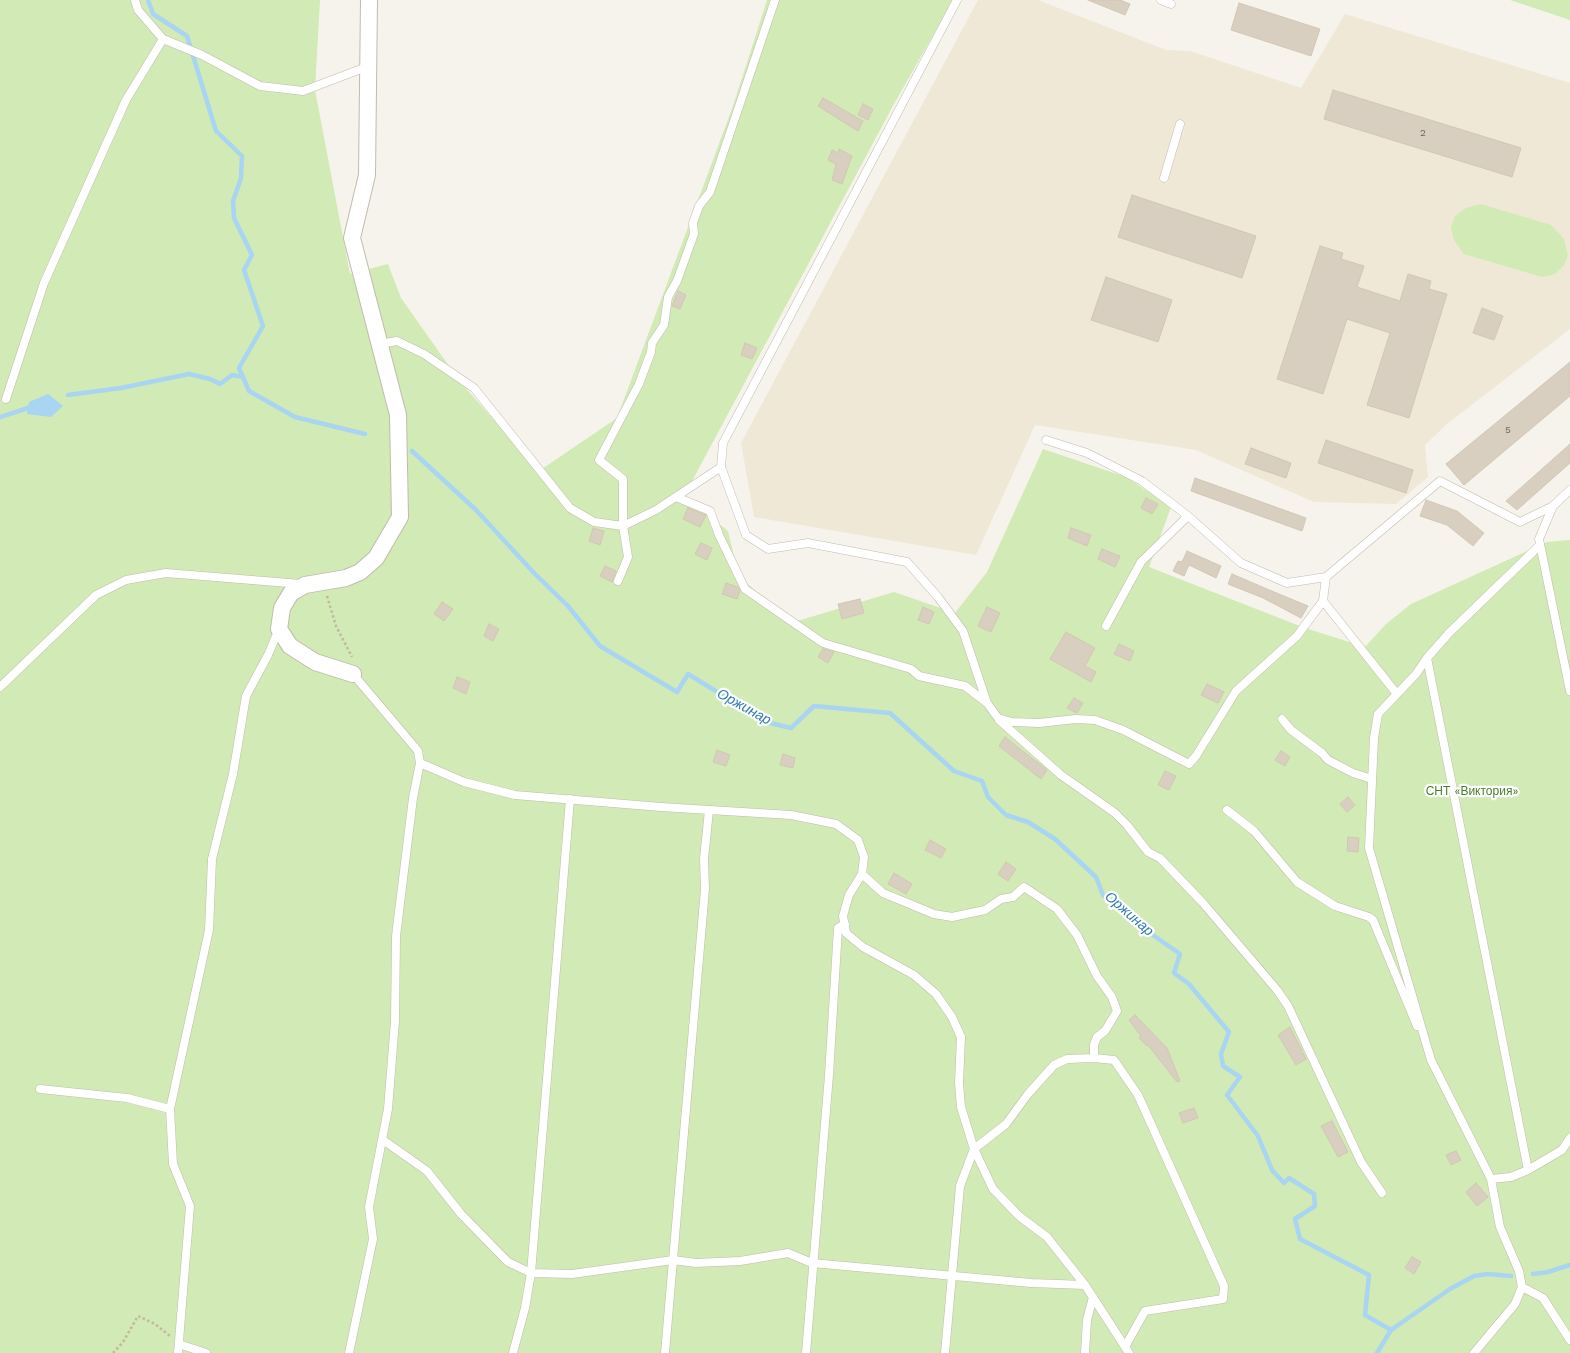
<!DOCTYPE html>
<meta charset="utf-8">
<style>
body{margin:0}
canvas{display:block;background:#f6f3ec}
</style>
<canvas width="1570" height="1353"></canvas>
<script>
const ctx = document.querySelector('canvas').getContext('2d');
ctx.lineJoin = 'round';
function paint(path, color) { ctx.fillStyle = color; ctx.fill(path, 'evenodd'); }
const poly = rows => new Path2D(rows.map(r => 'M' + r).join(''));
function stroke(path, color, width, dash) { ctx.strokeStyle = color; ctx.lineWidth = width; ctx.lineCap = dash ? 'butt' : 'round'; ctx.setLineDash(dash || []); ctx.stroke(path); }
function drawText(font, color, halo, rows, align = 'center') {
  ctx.font = font + ' "Work Sans",sans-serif'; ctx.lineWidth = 4.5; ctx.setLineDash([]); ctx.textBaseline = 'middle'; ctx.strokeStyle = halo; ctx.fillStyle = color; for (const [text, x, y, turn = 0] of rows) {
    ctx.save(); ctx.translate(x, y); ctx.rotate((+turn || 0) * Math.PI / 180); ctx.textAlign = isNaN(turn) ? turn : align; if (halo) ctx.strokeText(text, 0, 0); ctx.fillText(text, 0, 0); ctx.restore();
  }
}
paint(poly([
 [978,0,1038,0,1166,50,1190,51,1301,88,1345,14,1570,83,1570,329,1447,424,1425,445,1428,477,1396,504,1314,502,1196,450,1035,425,976,555,754,517,741,443]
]), '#efe8d6');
paint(poly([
 [0,0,320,0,315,90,350,274,388,264,401,298,461,383,539,471,617,418,733,106,767,0,953,0,894,104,684,496,728,531,739,577,794,622,894,592,955,613,987,572,1043,449,1126,477,1171,507,1149,567,1305,628,1365,647,1386,624,1411,604,1547,542,1570,540,1570,1353,0,1353],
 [1510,0,1570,0,1570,20],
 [1481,204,1551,225,1564,239,1568,256,1564,265,1555,274,1542,277,1464,254,1454,240,1451,227,1455,216,1466,208]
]), '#d2eab5');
paint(poly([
 [48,394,63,406,51,417,27,414,29,402]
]), '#a9d4f2');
stroke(poly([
 [148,0,153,14,187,36,216,131,242,156,241,178,233,201,234,218,252,255,244,270,263,326,239,368,249,391,295,417,365,434],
 [68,395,121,388,189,374,210,379,220,384,232,375,243,377],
 [0,417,28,408],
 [412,451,476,510,535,574,568,606,600,646,677,692,688,674,766,722,791,728,814,706,890,713,954,771,982,781,988,797,1006,815,1028,822,1055,839,1096,877,1103,895,1140,926,1180,954,1174,973,1189,984,1229,1032,1221,1054,1223,1066,1240,1077,1227,1095,1258,1136,1272,1170,1284,1183,1289,1178,1314,1194,1315,1206,1295,1219,1300,1239,1369,1275,1365,1315,1391,1330,1377,1353],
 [1533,1274,1548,1272,1570,1265],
 [1391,1330,1450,1289,1474,1276,1488,1274,1511,1276]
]), '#a9d4f2', 4.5);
const building = poly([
 [1088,0,1120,0,1130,4,1125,15,1088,0],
 [1239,3,1320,29,1311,56,1231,30,1239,3],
 [1333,90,1521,148,1512,177,1324,119,1333,90],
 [823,98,863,121,858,131,818,106,823,98],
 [863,104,873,109,868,120,858,115,863,104],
 [839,149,852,156,842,184,832,180,836,164,828,160,832,150,838,153,839,149],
 [1132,195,1256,236,1242,278,1118,237,1132,195],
 [1320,246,1343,253,1341,259,1364,266,1357,287,1400,301,1408,274,1431,281,1429,289,1447,294,1409,418,1367,405,1390,333,1347,319,1323,394,1277,379,1320,246],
 [1106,277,1172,300,1158,342,1091,320,1106,277],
 [678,291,686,295,680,309,672,306,678,291],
 [1482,308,1503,316,1494,340,1473,333,1482,308],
 [745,343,757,348,752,359,741,355,745,343],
 [1570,362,1570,396,1464,485,1446,464,1570,362],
 [1326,440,1413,470,1406,493,1318,463,1326,440],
 [1570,444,1570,463,1517,510,1506,501,1570,444],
 [1251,448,1291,463,1286,478,1245,464,1251,448],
 [1195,478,1306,518,1302,531,1191,491,1195,478],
 [1146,498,1158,504,1152,514,1141,508,1146,498],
 [1426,500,1457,511,1484,533,1473,546,1447,525,1420,516,1426,500],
 [688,508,706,515,700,527,683,519,688,508],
 [593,528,604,531,600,545,589,541,593,528],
 [1071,528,1091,535,1087,546,1068,538,1071,528],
 [701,543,712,548,707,560,695,554,701,543],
 [1102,549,1120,556,1115,567,1098,559,1102,549],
 [1187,551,1221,566,1216,578,1189,565,1184,576,1173,571,1178,561,1182,562,1187,551],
 [605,566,616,571,612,582,600,576,605,566],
 [1232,574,1267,589,1308,606,1301,618,1263,598,1228,584,1232,574],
 [726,583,738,587,740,591,737,599,722,594,726,583],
 [860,599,864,613,842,619,838,604,860,599],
 [442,602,453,609,444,621,434,614,442,602],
 [923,607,934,612,929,624,918,620,923,607],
 [987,607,1000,613,991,632,978,626,987,607],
 [489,624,499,629,493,641,484,636,489,624],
 [1066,632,1095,648,1085,666,1096,672,1091,682,1050,659,1066,632],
 [1119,644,1134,651,1130,661,1114,654,1119,644],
 [823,649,834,652,828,663,818,657,823,649],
 [457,677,470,682,466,694,453,688,457,677],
 [1207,684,1224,692,1218,703,1201,695,1207,684],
 [1074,698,1083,703,1077,713,1067,708,1074,698],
 [1005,737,1047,770,1041,779,999,746,1005,737],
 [717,750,730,755,726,766,713,762,717,750],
 [1281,751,1290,757,1285,766,1275,760,1281,751],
 [783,754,795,758,793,768,780,765,783,754],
 [1165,771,1176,776,1169,790,1158,785,1165,771],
 [1348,797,1355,805,1347,812,1340,804,1348,797],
 [1348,837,1359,838,1358,852,1347,851,1348,837],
 [930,840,946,849,941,858,925,850,930,840],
 [1006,862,1016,869,1008,881,998,874,1006,862],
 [894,873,912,884,906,894,888,884,894,873],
 [1135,1015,1167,1048,1180,1081,1177,1082,1148,1045,1147,1046,1139,1038,1141,1036,1129,1020,1135,1015],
 [1290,1027,1306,1059,1296,1065,1278,1035,1290,1027],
 [1194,1108,1198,1118,1183,1123,1179,1113,1194,1108],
 [1332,1121,1348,1152,1338,1157,1321,1126,1332,1121],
 [1456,1151,1461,1160,1451,1165,1446,1155,1456,1151],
 [1476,1183,1488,1197,1477,1206,1466,1192,1476,1183],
 [1412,1257,1421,1262,1414,1274,1405,1268,1412,1257]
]);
paint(building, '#d8cfc1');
stroke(building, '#d3c7b4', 1);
const lane = poly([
 [135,0,138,10,163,39,202,55,260,86,303,91,369,66],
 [957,0,723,443,721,467,746,535,768,549,808,543,907,562,938,597,963,631,987,703,998,718,1012,722,1039,723,1076,719,1095,720,1123,730,1189,764,1196,756,1236,691,1297,636,1323,601,1326,577],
 [1161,0,1171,4],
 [1164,178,1180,124],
 [380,344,397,341,424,354,474,388,570,508,594,522,623,526,656,510,721,467],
 [6,399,44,283,126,100,163,39],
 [1046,440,1087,453,1142,481,1188,516],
 [676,497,710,511,719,535,745,589,823,643,911,669,919,676,965,686,987,703],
 [1553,506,1539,539,1570,691],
 [1540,545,1449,633,1427,658,1528,1170,1562,1150,1570,1138],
 [618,581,628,557,623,526,623,479,599,460,639,384,651,352,652,343,664,325,668,297,677,281,694,234,693,223,699,206,710,192,775,0],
 [1323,601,1397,694,1378,714,1374,738,1369,848,1431,1060,1491,1179,1500,1227,1519,1271,1522,1287,1515,1304,1474,1353],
 [1106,626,1141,562,1188,516,1241,563,1287,583,1326,577,1440,481,1520,522,1553,506,1570,490],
 [353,674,418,751,420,763,464,782,515,795,661,807,791,815,836,824,858,840,864,857,862,874,849,895,843,916,846,933,863,947,914,975,936,994,952,1017,961,1037,959,1083,961,1107,974,1149,993,1189,1019,1216,1047,1237,1085,1285,1129,1353],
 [0,687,96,595,126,580,166,573,301,584],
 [1397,694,1416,674,1427,658],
 [1282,719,1291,730,1322,753,1328,760,1353,773,1372,779],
 [999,720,1061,775,1115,813,1127,825,1148,852,1160,858,1203,903,1277,990,1288,1006,1361,1162,1382,1193],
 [1227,810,1254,831,1297,882,1335,906,1369,917,1373,920,1417,1026],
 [862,874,883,893,934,914,952,917,985,910,1001,899,1013,897,1024,887,1057,909,1077,935,1097,976,1112,997,1117,1011,1105,1031,1097,1037,1094,1045,1094,1058],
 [40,1089,127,1098,170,1109],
 [383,1140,427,1171,461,1214,508,1262,531,1273,572,1274,673,1260,696,1263,740,1261,788,1253,812,1263,1031,1283,1085,1285],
 [1491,1179,1511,1177,1528,1170],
 [1522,1287,1543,1298,1570,1340],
 [179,1344,206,1353],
 [178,1353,190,1206,173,1164,170,1109,209,930,212,859,233,774,246,696,268,655,279,629],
 [349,1353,373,1239,369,1207,388,1109,395,1021,396,936,413,798,420,763],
 [513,1353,525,1308,531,1273,570,799],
 [665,1353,705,889,704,859,709,810],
 [806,1353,829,1075,838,928,845,924],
 [945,1353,960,1186,974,1149,1006,1124,1028,1094,1054,1065,1067,1059,1094,1058,1114,1060,1138,1095,1224,1286,1223,1299,1145,1311,1126,1345],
 [1085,1353,1087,1320,1093,1297]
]);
const street = poly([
 [353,674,315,662,290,646,279,629,282,608,291,593,305,585,346,578,360,572,376,558,400,517,398,415,352,238,367,175,369,0]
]);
stroke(lane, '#c2bbae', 9);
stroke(street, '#c2bbae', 18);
stroke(poly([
 [327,596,336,626,352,657],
 [113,1353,123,1342,138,1316,155,1324,170,1336]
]), '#c4b79f', 2.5, [2.5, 2.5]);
stroke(lane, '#fff', 8);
stroke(street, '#fff', 16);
drawText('10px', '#6e675b', null, [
 ["2",1423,133],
 ["5",1508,430]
]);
drawText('12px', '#4a7f2a', '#fff', [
 ["СНТ «Виктория»",1472,791]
]);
drawText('italic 14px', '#2e7ab2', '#fff', [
 ["Оржинар",744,707,29],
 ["Оржинар",1129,914,41]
]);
</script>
